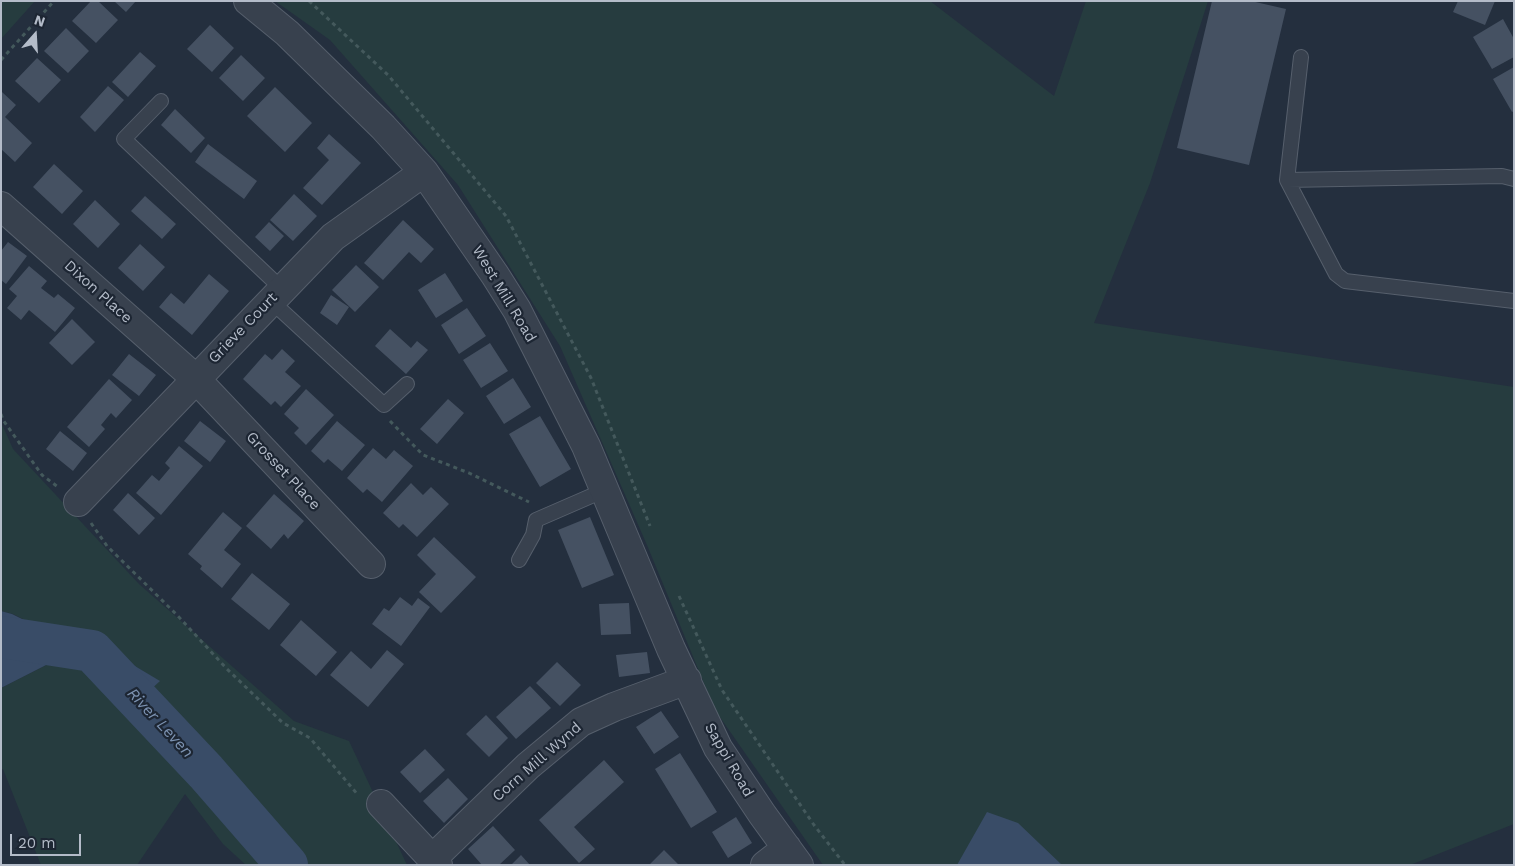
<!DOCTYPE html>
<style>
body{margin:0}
#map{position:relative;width:1515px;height:866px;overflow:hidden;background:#242f3e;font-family:"Work Sans",sans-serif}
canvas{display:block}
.frame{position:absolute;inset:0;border:2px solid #b4bcc9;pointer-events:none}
.north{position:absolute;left:10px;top:10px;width:50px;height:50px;-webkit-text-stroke:4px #1d2633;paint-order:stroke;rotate:19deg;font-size:14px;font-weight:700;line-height:20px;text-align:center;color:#b4bcc9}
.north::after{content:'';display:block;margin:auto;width:18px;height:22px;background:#b4bcc9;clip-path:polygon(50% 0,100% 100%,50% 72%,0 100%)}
.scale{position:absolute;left:10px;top:834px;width:71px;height:22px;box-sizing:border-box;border:2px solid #b4bcc9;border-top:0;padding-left:6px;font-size:15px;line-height:18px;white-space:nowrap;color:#b4bcc9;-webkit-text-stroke:4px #1d2633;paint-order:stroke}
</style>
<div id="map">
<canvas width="1515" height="866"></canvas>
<div class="frame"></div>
<div class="north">N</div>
<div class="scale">20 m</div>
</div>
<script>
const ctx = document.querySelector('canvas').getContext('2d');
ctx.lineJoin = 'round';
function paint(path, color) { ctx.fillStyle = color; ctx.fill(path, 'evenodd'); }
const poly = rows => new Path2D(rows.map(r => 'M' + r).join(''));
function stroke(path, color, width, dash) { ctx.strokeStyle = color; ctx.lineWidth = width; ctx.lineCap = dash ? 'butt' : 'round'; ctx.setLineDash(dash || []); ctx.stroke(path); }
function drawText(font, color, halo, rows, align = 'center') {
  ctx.font = font + ' "Work Sans",sans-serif'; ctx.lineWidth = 4.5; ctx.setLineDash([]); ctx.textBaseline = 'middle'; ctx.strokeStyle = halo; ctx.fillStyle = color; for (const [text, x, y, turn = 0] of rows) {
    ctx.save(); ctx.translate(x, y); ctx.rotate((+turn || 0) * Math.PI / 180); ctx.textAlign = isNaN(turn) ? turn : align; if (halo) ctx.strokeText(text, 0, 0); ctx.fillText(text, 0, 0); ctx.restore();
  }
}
paint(poly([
 [1,1,35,1,1,39],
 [275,1,930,1,1054,96,1086,1,1208,1,1150,183,1094,323,1514,387,1514,824,1410,865,823,865,715,710,647,545,560,346,458,185,330,40],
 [1,422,13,449,139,584,294,721,349,741,407,865,298,865,145,695,159,681,98,644,52,634,13,614,1,611],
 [56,660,104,679,135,704,202,773,281,865,246,865,223,844,185,794,137,865,41,865,3,769,1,769,1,688]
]), '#263c3f');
paint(poly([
 [1,611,12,614,52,634,98,644,160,681,135,704,104,679,56,660,1,688],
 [987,812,1018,823,1062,865,957,865]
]), '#394c67');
stroke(poly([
 [1,637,92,651,206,772,287,865]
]), '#394c67', 42);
paint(poly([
 [91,1,98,1,118,20,96,43,72,21],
 [114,1,136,1,126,12],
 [1212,1,1251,1,1286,9,1249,165,1177,148],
 [1458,1,1495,1,1485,25,1453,12],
 [1503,19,1514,39,1514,57,1492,69,1473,37],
 [210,25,234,48,212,72,187,49],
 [66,28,89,51,68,73,44,51],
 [140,52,156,66,128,97,112,82],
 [241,55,265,78,243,101,219,78],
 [37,58,61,80,39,103,15,81],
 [1514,67,1514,111,1512,112,1493,79],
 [108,86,124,100,95,132,80,117],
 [275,87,312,123,285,152,247,116],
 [2,92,16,105,5,117,32,143,15,162,1,149],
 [175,109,205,138,191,153,161,125],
 [329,134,361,163,322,205,303,188,329,160,317,148],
 [208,144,257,181,244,199,195,162],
 [54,164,83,191,62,214,33,187],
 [294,194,317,216,293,241,270,220],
 [145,196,176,224,162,239,131,211],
 [95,200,120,224,98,248,73,224],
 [403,220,434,249,421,263,409,252,383,280,364,263],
 [269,222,284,236,270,251,255,237],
 [8,242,27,256,6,284,1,280,1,251],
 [140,244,165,267,143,291,118,268],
 [356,265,379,287,355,312,332,290],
 [29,266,47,281,41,288,54,298,58,294,75,308,55,332,29,310,21,320,7,308,17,296,9,289],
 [445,273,463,301,436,318,418,290],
 [209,274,229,291,192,335,159,307,171,293,184,304],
 [331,295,349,307,337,325,320,313],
 [467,308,486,336,459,354,441,325],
 [72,319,95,342,72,365,49,343],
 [390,329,411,348,417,341,428,350,406,374,375,346],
 [490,343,508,371,481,388,463,360],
 [282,349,295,361,285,372,301,386,281,407,275,401,271,405,243,379,265,354,272,360],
 [129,354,156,375,139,396,112,375],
 [513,378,531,407,504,424,486,396],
 [109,379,132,400,116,418,111,413,101,425,105,429,89,447,67,427],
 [306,389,334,415,306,445,294,433,299,428,284,414],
 [448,399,464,413,437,444,420,429],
 [540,416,571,469,540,487,509,434],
 [200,421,226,441,210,462,184,441],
 [337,421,365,445,342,471,328,459,324,463,311,451],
 [60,431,87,453,73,471,46,449],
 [179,446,203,466,161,515,136,493,152,475,159,481,170,468,165,463],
 [373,448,386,459,394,450,413,466,382,502,367,489,363,493,347,478],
 [411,483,423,495,431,487,449,504,417,537,403,524,399,528,383,513],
 [128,493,155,518,139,535,113,510],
 [274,494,304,521,288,539,284,534,271,549,246,526],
 [223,512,242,528,224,550,241,564,222,588,200,569,202,566,188,554],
 [590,517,614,575,582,588,558,530],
 [434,537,476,577,441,613,419,592,436,574,417,555],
 [252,573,290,604,269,630,231,599],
 [400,597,412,606,418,598,430,607,401,646,372,624,384,608,389,611],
 [629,603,631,634,601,635,599,604],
 [301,620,337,652,316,676,280,645],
 [387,650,404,664,368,707,330,675,351,651,371,669],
 [647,652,650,673,619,677,616,655],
 [557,662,581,685,560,706,536,683],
 [530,686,551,708,516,739,496,717],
 [661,711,679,737,654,754,636,727],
 [486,715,508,738,489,757,466,734],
 [425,749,445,770,420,793,400,772],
 [680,753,717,812,691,828,655,769],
 [604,760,624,782,574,827,595,849,579,863,539,820],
 [448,778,468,799,444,823,423,801],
 [736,817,752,843,728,858,712,832],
 [493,826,515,850,499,865,482,865,468,849],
 [664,850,679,865,649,865],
 [521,855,530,865,511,865]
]), '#455162');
const service = poly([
 [1301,57,1287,180,1336,274,1345,281,1514,301],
 [161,101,124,139,281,288],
 [1287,180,1502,176,1514,179],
 [270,300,384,405,407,384],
 [519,560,533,535,536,520,605,490]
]);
const minor = poly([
 [248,1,287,33,383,127,424,172,495,275,517,310,586,446,671,649,718,748,762,814,799,865],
 [1,206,195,378,371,564],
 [78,502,333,237,424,172],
 [381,804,438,865],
 [432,859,528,766,581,722,614,707,687,680],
 [765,865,787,848]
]);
stroke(service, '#565f6c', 16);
stroke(minor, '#565f6c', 30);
stroke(poly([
 [309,1,388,75,506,216,591,378,650,526],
 [1,60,54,1],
 [1,414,3,420,42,475,58,487],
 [390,421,423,455,469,473,529,502],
 [91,523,107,546,177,615,227,669,283,723,310,738,358,795],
 [679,596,722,690,814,825,845,865]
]), '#44595c', 3, [4, 4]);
stroke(service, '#38414e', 14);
stroke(minor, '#38414e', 28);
drawText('15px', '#b4bcc9', '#1d2633', [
 ["Dixon Place",98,292,42],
 ["West Mill Road",504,294,59],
 ["Grieve Court",243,328,-46],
 ["Grosset Place",283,471,47],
 ["Sappi Road",729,760,60],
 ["Corn Mill Wynd",537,762,-41]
]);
drawText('italic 16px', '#7c92b1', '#1d2633', [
 ["River Leven",160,723,47]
]);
</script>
